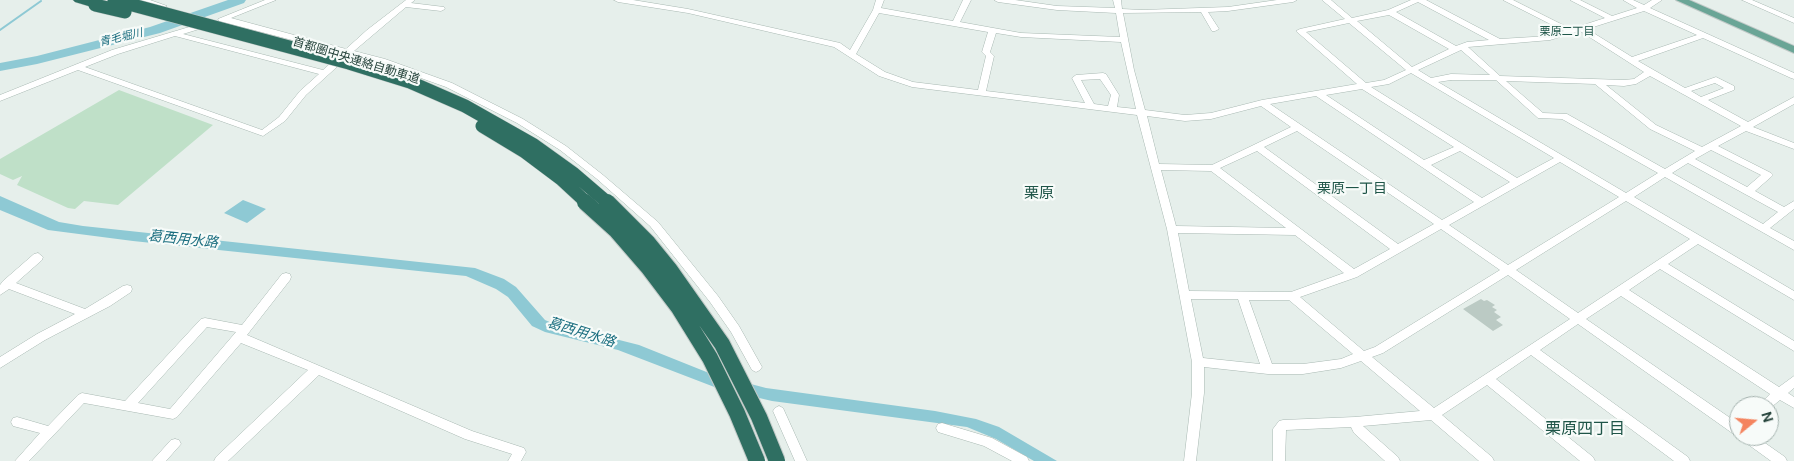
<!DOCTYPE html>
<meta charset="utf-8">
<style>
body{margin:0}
#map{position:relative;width:1794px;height:461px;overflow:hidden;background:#e6efeb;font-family:"DM Sans",sans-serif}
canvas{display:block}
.north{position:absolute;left:1729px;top:396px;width:50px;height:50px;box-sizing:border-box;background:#f7fbf9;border:1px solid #a3b1ad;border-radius:50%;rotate:73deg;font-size:14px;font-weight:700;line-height:20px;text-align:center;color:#24423a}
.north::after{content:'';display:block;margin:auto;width:18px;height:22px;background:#f4845f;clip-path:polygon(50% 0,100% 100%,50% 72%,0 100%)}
</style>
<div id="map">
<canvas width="1794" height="461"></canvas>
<div class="north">N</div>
</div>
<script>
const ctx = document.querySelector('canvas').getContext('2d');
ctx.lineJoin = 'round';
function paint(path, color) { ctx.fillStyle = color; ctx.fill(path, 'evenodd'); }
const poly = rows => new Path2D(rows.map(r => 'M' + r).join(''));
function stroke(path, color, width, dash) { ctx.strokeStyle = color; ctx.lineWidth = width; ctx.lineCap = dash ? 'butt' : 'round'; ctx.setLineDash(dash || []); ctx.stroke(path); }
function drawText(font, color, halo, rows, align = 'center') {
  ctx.font = font + ' "DM Sans","Noto Sans JP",sans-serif'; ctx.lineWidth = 4.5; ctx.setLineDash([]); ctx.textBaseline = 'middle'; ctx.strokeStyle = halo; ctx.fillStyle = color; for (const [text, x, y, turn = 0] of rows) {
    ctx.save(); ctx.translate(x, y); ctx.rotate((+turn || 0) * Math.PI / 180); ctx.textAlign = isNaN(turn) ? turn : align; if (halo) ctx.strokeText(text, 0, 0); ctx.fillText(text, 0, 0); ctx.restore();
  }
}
paint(poly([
 [119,90,213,125,118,205,84,201,75,209,68,208,17,185,22,176,13,180,0,174,0,159]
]), '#bfe0c8');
paint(poly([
 [0,196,59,222,83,226,475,268,504,279,516,287,545,320,552,323,639,345,709,373,766,388,935,411,976,419,999,427,1057,461,1034,461,996,439,967,427,772,401,717,388,618,350,545,332,532,326,508,297,496,289,466,276,133,241,48,230,0,210],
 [243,200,266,209,247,223,224,213]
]), '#8ec9d4');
stroke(poly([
 [0,30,41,1]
]), '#8ec9d4', 2);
paint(poly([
 [228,0,246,0,244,3,160,33,37,64,0,71,0,63,37,56,150,27,228,0]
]), '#8ec9d4');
paint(poly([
 [1481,299,1484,301,1487,300,1495,305,1492,307,1497,310,1494,312,1501,317,1496,320,1503,325,1493,331,1463,309]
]), '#bbcac4');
const minor = poly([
 [138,0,150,0,167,6,163,8,138,0],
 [265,0,276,0,231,18,346,49,367,30,406,0,415,0,411,3,444,7,445,9,441,11,406,7,354,51,385,59,452,83,523,119,566,146,603,175,658,222,718,296,739,326,762,367,760,370,756,372,752,370,731,332,710,302,650,226,597,179,560,150,517,123,446,87,379,63,350,55,306,95,285,121,263,136,78,70,0,101,0,95,112,50,206,22,210,24,209,26,183,34,323,70,342,53,219,21,218,19,265,0],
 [175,36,319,74,300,91,279,117,262,130,85,67,118,54,175,36],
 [614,0,633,0,688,9,840,43,850,50,873,10,876,0,884,0,881,8,953,21,963,0,971,0,960,22,1021,33,1120,37,1116,13,1057,10,998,2,994,0,1015,0,1057,6,1115,8,1113,0,1121,0,1122,9,1142,10,1228,7,1277,0,1297,0,1293,2,1228,11,1208,12,1219,29,1215,31,1212,31,1201,12,1123,13,1134,70,1145,110,1185,115,1211,113,1262,100,1357,84,1296,31,1300,29,1345,19,1322,0,1331,0,1352,18,1388,10,1411,0,1426,0,1500,39,1549,36,1564,31,1503,0,1513,0,1571,29,1605,18,1570,0,1580,0,1612,16,1637,8,1623,0,1633,0,1644,5,1652,0,1662,0,1650,8,1794,73,1794,79,1791,78,1703,38,1638,61,1685,88,1716,77,1734,86,1734,90,1708,100,1748,122,1794,97,1794,104,1753,127,1794,143,1794,149,1746,131,1718,146,1771,173,1773,175,1771,177,1755,191,1784,207,1794,201,1794,209,1770,228,1794,241,1794,250,1665,177,1634,197,1794,291,1794,300,1698,244,1668,264,1794,341,1794,351,1660,269,1629,290,1779,387,1794,376,1794,388,1788,393,1794,397,1794,408,1780,400,1769,409,1769,406,1758,406,1770,394,1621,296,1586,319,1739,424,1739,436,1735,435,1578,324,1540,350,1688,457,1690,461,1674,461,1531,355,1496,379,1593,457,1595,461,1580,461,1487,385,1442,415,1492,457,1494,461,1479,461,1431,420,1363,426,1398,457,1400,461,1385,461,1354,433,1351,427,1286,430,1285,461,1273,461,1273,429,1279,421,1283,420,1355,417,1420,411,1361,361,1341,368,1303,374,1268,374,1204,367,1204,393,1196,461,1184,461,1192,393,1192,362,1167,229,1137,115,912,87,879,76,834,47,688,13,618,2,614,0],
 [1418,2,1489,40,1467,42,1456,46,1396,12,1418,2],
 [1644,11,1697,35,1632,57,1587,29,1644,11],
 [879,13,988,32,982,52,986,56,978,90,913,82,885,72,856,54,879,13],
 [1389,15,1449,49,1412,67,1357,21,1389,15],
 [1349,23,1406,70,1384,80,1366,83,1306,32,1349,23],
 [1580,31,1644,72,1634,79,1624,80,1500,76,1468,47,1550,40,1580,31],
 [996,33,1021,37,1121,42,1136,109,1117,107,1119,95,1106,74,1103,73,1076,75,1072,78,1085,103,986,91,994,56,990,52,996,33],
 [1461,50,1490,75,1451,74,1431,78,1418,70,1461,50],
 [1411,73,1554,158,1517,178,1371,87,1389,84,1411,73],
 [1650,76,1681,93,1741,126,1702,147,1656,125,1606,85,1624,86,1636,84,1650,76],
 [1100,79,1111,95,1108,106,1094,104,1081,80,1100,79],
 [1451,80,1496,80,1538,118,1562,119,1658,173,1626,193,1438,82,1451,80],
 [1506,81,1595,84,1650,129,1695,151,1665,169,1567,114,1543,113,1506,81],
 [1715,83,1724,88,1701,97,1691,91,1715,83],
 [1362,89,1454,147,1424,160,1326,95,1362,89],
 [1316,96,1474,202,1442,220,1270,104,1316,96],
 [1261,106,1291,127,1212,165,1159,164,1147,116,1185,121,1211,119,1261,106],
 [1297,131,1434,224,1398,244,1264,147,1297,131],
 [1711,150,1761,175,1747,187,1695,159,1711,150],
 [1257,151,1390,249,1354,269,1220,168,1257,151],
 [1460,151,1510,182,1482,198,1431,165,1460,151],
 [1560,162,1619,197,1508,265,1449,225,1560,162],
 [1688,163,1778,212,1763,224,1672,173,1688,163],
 [1161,170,1211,171,1286,228,1176,226,1161,170],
 [1626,201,1690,239,1578,313,1516,270,1626,201],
 [1441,229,1500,270,1375,347,1364,351,1300,297,1357,277,1441,229],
 [1178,233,1295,235,1344,273,1291,292,1189,291,1178,233],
 [1508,275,1570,319,1434,408,1372,357,1383,353,1508,275],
 [1191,299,1238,299,1260,364,1203,358,1191,299],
 [1249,300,1289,300,1353,354,1341,359,1303,364,1272,364,1249,300],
 [1742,0,1752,0,1794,18,1794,23,1742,0],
 [38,253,43,257,42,260,16,283,85,309,123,286,127,285,131,286,132,289,131,292,110,306,45,340,0,368,0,357,37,334,75,314,9,289,0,295,0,285,3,281,34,254,38,253],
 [286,273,290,274,291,277,290,280,247,335,472,431,524,448,526,452,521,461,508,461,512,454,465,439,319,375,228,461,214,461,216,457,308,370,241,343,177,417,173,419,84,403,29,461,15,461,40,433,13,426,11,422,13,418,17,417,48,426,78,395,82,393,125,401,201,319,205,318,242,325,282,274,286,273],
 [207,327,236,332,170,409,138,403,207,327],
 [779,406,783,408,807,461,795,461,773,411,775,408,779,406],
 [942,423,992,438,1027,457,1029,461,1012,461,984,446,938,432,936,428,938,424,942,423],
 [1740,436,1755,436,1785,457,1787,461,1771,461,1742,440,1740,436],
 [175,439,179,440,181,444,166,461,152,461,171,440,175,439]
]);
const major = poly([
 [1676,0,1689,0,1794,46,1794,53,1676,0]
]);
const highway = poly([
 [73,0,91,0,101,5,95,8,75,2,73,0]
]);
stroke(minor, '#a8b8b2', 1);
stroke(major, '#c2cac8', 2);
stroke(highway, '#c2cac8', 1);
paint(minor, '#fff');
paint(major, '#6aa596');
paint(highway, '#2f6f62');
const highwayBridgeFar1 = poly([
 [114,0,349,63,410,82,465,106,534,145,573,173,608,203],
 [95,5,125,12],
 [482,126,525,152,561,179,587,203]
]);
const highwayBridge = poly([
 [585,202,616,230,648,267,679,308,710,358,737,413,757,461],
 [607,202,648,243,670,270,722,344,759,417,777,461]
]);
stroke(highwayBridgeFar1, '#c2cac8', 14, []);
stroke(highwayBridge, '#c2cac8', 18, []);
stroke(highwayBridgeFar1, '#2f6f62', 13);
stroke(highwayBridge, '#2f6f62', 16);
drawText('11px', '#1f5548', '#f7fbf9', [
 ["栗原二丁目",1567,32]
]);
drawText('italic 11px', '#1c6f80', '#f7fbf9', [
 ["青毛堀川",121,38,-13]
]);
drawText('12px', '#24423a', '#f7fbf9', [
 ["首都圏中央連絡自動車道",356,61,17]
]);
drawText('14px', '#1f5548', '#f7fbf9', [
 ["栗原一丁目",1352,189]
]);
drawText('italic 14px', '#1c6f80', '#f7fbf9', [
 ["葛西用水路",183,240,6],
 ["葛西用水路",581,333,17]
]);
drawText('15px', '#1f5548', '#f7fbf9', [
 ["栗原",1039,194]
]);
drawText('16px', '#1f5548', '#f7fbf9', [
 ["栗原四丁目",1585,430]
]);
</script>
